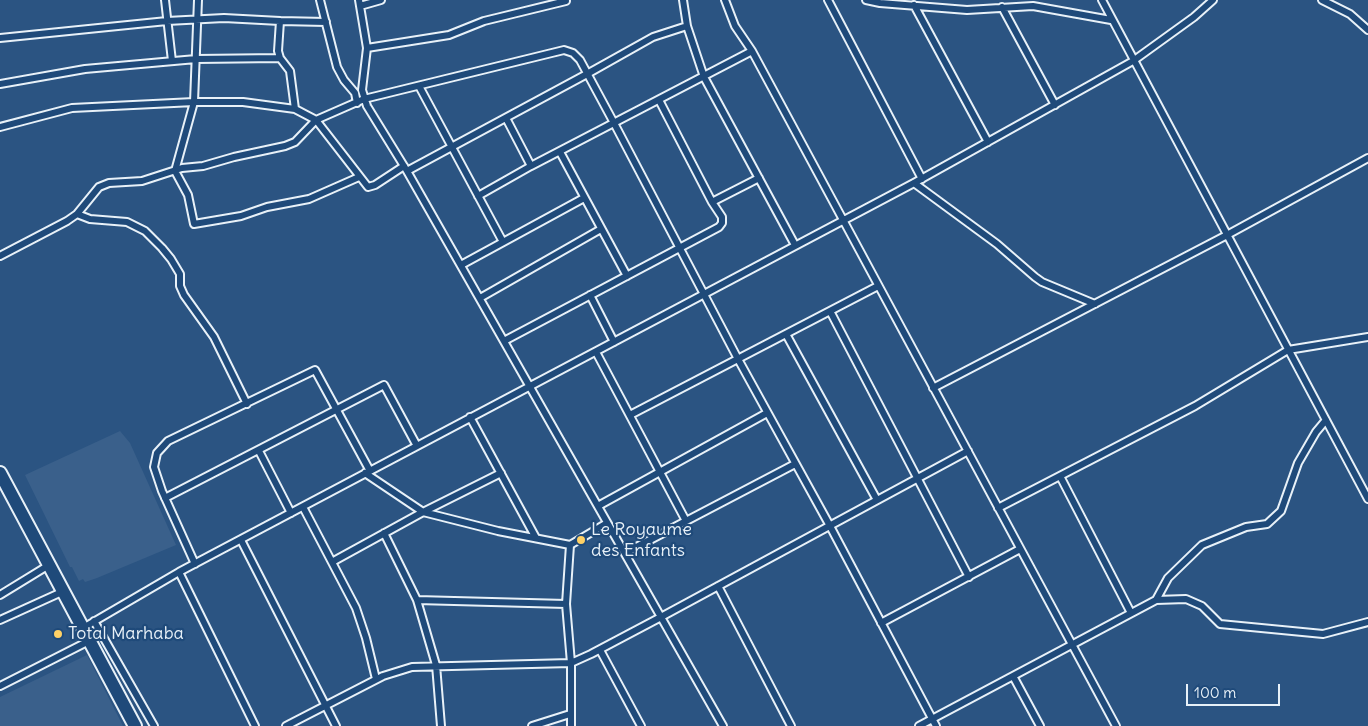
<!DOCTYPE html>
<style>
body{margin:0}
#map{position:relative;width:1368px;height:726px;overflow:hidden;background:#2b5482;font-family:Delius,sans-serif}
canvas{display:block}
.scale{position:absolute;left:1186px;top:684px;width:94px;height:22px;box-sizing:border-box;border:2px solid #e8f1f8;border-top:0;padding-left:6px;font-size:15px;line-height:18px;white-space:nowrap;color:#e8f1f8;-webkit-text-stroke:4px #1f4a7a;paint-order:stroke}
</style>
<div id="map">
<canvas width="1368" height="726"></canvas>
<div class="scale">100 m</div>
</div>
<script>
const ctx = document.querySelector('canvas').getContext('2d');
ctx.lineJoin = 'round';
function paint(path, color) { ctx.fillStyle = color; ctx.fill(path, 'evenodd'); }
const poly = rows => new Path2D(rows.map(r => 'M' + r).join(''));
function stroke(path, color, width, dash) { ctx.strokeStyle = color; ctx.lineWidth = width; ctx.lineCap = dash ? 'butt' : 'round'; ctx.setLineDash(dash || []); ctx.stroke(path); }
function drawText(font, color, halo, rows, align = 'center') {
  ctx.font = font + ' Delius,sans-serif'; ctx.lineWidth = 4.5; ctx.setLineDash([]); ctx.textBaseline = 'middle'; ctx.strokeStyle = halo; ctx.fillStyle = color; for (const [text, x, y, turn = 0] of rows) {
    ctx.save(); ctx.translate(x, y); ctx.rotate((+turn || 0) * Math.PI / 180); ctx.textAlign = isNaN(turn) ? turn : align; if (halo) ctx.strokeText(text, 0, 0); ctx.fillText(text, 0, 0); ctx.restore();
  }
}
paint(poly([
 [120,431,130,443,176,545,97,578,85,582,83,579,79,581,72,567,70,567,25,475],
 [87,655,123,726,0,726,0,697]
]), '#3a608b');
const street = poly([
 [165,0,172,61],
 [198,0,194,102,175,171,188,195,194,224,241,216,267,207,309,199,359,177],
 [320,0,337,67,344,80,355,93,357,103],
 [359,0,367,48,362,90,367,106,407,171,723,726],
 [683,0,687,26,704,77,795,245],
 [725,0,735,26,752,51,1116,726],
 [828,0,922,179],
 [866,0,880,3,967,10,1033,6,1111,20],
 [1102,0,1368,499],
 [1322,0,1350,14,1368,30],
 [914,5,988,142],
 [360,6,381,0],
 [1002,7,1055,105],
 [280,21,278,51,280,58,290,71,295,109,316,120,368,187,375,185,404,166],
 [0,38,167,21,224,18,280,21,326,22],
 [367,48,449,35,484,21,566,1],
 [0,84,85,69,196,59,280,58],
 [419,86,503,242],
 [506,118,531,166],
 [0,127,72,108,194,102,243,102,295,109],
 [560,152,627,276],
 [407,171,587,74,653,37,687,26],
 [914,183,997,244,1035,277,1042,282,1095,304],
 [478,196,531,166,752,51],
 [712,202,759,178],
 [77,214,90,219,127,222,145,231,162,248,171,259,180,274,180,286,184,295,214,337,247,404],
 [0,256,67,221,77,214,99,187,109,183,142,181,182,168,203,166,234,157,285,146,295,142,316,120,364,99,564,50,573,53,580,60,614,123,738,359,830,526,936,726],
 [461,265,584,198],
 [590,295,614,342],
 [480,298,601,229],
 [830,311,969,577],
 [786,334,877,500],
 [504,341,719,227,722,223,722,217,712,202,659,100],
 [596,352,686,521],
 [933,388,1227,235,1368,158],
 [630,415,878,286],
 [470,417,536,538],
 [259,451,291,513],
 [365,473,423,512,498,531,570,545,607,523],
 [1060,476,1131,613],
 [165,498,384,385,417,446],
 [598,506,767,413],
 [303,507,356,608,366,638,376,679],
 [998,508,1195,406,1288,350,1368,337],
 [384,533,417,600,436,665,441,726],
 [241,540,336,726],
 [570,545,566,604,571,663,571,726],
 [625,553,795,464],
 [332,562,423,512,501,473],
 [195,564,162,491,154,467,157,453,168,441,315,370,370,471],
 [179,572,255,726],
 [718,586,791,726],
 [0,595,49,565],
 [417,600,566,604],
 [1156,600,1168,578,1202,545,1246,527,1267,524,1281,511,1298,463,1316,432,1326,420],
 [0,620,64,591],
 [94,621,154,726],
 [881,623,1020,549],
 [83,628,179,572,914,183,1133,61,1194,17,1213,0],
 [600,650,641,726],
 [1013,676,1040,726],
 [0,686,89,641],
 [286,726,383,676,412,667,571,663,591,654,661,617,968,451],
 [532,726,570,714],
 [919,726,1156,600,1186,599,1202,606,1220,624,1323,634,1368,622]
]);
const highway = poly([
 [0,473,135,726]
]);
stroke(street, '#e8f1f8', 10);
stroke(highway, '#e8f1f8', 16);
stroke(street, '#1f4a7a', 6);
stroke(highway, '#1f4a7a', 12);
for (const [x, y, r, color] of [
 [581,540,5,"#ffd166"],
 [58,634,5,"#ffd166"]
]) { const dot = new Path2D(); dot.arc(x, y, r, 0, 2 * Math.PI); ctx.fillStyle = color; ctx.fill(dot); stroke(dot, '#1f4a7a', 2); }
drawText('18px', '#e8f1f8', '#1f4a7a', [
 ["Le Royaume",591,530],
 ["des Enfants",591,551],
 ["Total Marhaba",68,634]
], 'left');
</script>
